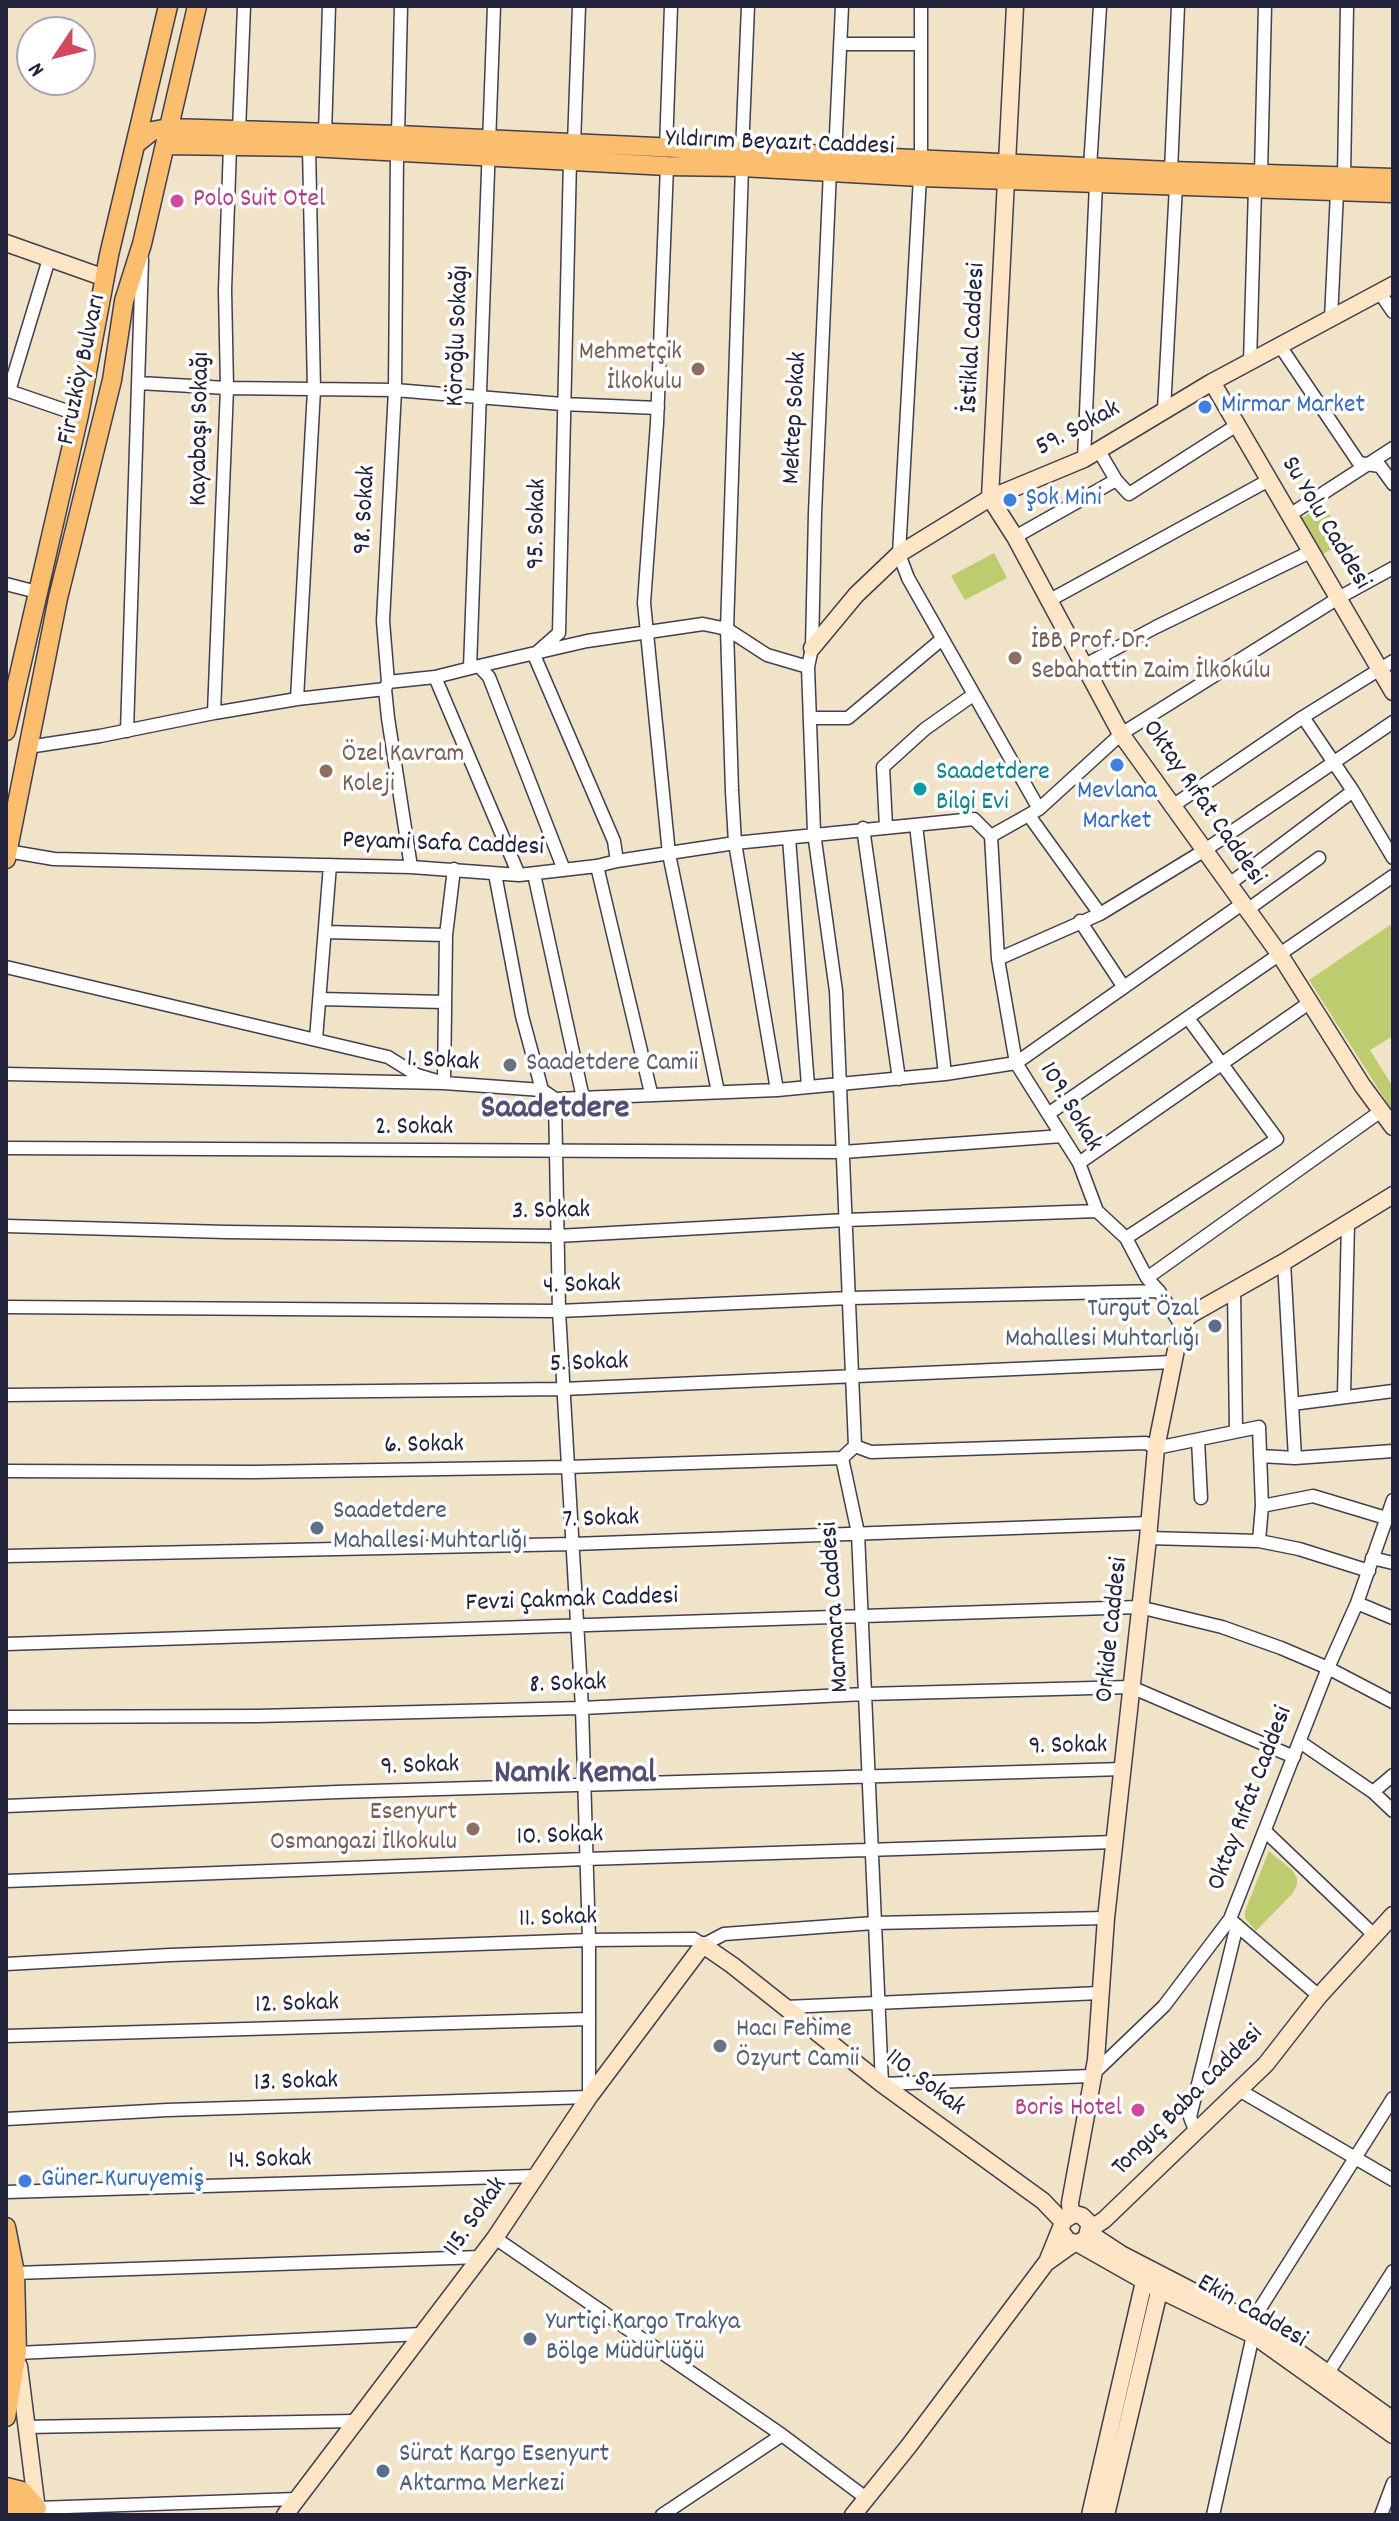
<!DOCTYPE html>
<meta charset="utf-8">
<style>
body{margin:0}
#map{position:relative;width:1399px;height:2521px;overflow:hidden;background:#f1e3c7;font-family:Dekko,sans-serif}
canvas{display:block}
.frame{position:absolute;inset:0;border:8px solid #22223b;pointer-events:none}
.north{position:absolute;left:16px;top:16px;width:80px;height:80px;box-sizing:border-box;background:#fff;border:2px solid #a7a7b1;border-radius:50%;rotate:235deg;font-size:22px;font-weight:700;line-height:32px;text-align:center;color:#22223b}
.north::after{content:'';display:block;margin:auto;width:28px;height:36px;background:#d1495b;clip-path:polygon(50% 0,100% 100%,50% 72%,0 100%)}
</style>
<div id="map">
<canvas width="1399" height="2521"></canvas>
<div class="frame"></div>
<div class="north">N</div>
</div>
<script>
const ctx = document.querySelector('canvas').getContext('2d');
ctx.lineJoin = 'round';
function paint(path, color) { ctx.fillStyle = color; ctx.fill(path, 'evenodd'); }
const poly = rows => new Path2D(rows.map(r => 'M' + r).join(''));
function stroke(path, color, width, dash) { ctx.strokeStyle = color; ctx.lineWidth = width; ctx.lineCap = dash ? 'butt' : 'round'; ctx.setLineDash(dash || []); ctx.stroke(path); }
function drawText(font, color, halo, rows, align = 'center') {
  ctx.font = font + ' Dekko,sans-serif'; ctx.lineWidth = 7; ctx.setLineDash([]); ctx.textBaseline = 'middle'; ctx.strokeStyle = halo; ctx.fillStyle = color; for (const [text, x, y, turn = 0] of rows) {
    ctx.save(); ctx.translate(x, y); ctx.rotate((+turn || 0) * Math.PI / 180); ctx.textAlign = isNaN(turn) ? turn : align; if (halo) ctx.strokeText(text, 0, 0); ctx.fillText(text, 0, 0); ctx.restore();
  }
}
paint(poly([
 [1321,502,1346,540,1323,554,1299,519,1315,511,1313,507],
 [994,553,1007,578,965,600,951,576],
 [1393,923,1393,1036,1370,1050,1393,1087,1393,1112,1309,980],
 [1269,1851,1292,1870,1297,1878,1297,1884,1293,1893,1256,1931,1245,1918,1245,1911]
]), '#bdcc6e');
const street = poly([
 [840,44,920,44],
 [239,131,244,6],
 [325,134,329,6],
 [398,135,401,6],
 [574,144,579,6],
 [666,149,671,6],
 [742,152,748,6],
 [397,153,395,390,383,621,388,682,385,689,388,718,411,867],
 [835,156,842,6],
 [921,159,921,6],
 [570,160,559,633,534,655,614,841,617,861],
 [667,166,657,423,644,603,669,854,718,1092],
 [742,167,727,629,732,791,735,843,777,1090],
 [1090,168,1100,6],
 [830,170,815,513,812,648,808,667,814,833,836,991,855,1446,842,1458,858,1533,882,2084,1091,2076,1164,2006,1230,1919,1328,1668,1357,1603,1393,1500],
 [1171,171,1178,6],
 [1261,173,1265,6],
 [920,177,899,554,908,578,1039,809],
 [1344,177,1347,6],
 [1380,293,1393,312],
 [1331,319,1337,192],
 [1280,346,1359,463,1380,466,1393,484],
 [1250,363,1255,188],
 [139,383,227,388,395,390,562,404,658,408],
 [6,390,79,415],
 [9,391,49,259],
 [1164,410,1176,186],
 [1099,451,1116,480],
 [1084,459,1096,183],
 [1291,514,1393,448],
 [1015,537,1116,480,1129,494,1237,425],
 [6,584,37,592],
 [1050,600,1269,480],
 [1085,665,1156,627,1312,551],
 [479,666,587,641,703,624,727,629,767,655,808,667],
 [470,668,494,6],
 [435,677,519,875],
 [388,682,435,677,479,666,489,677,564,870],
 [297,699,385,689],
 [214,713,227,388,225,290,230,146],
 [1303,717,1353,791,1393,858],
 [810,718,848,718,942,639],
 [127,731,142,259],
 [28,747,100,736,214,713,297,699,314,390,309,147],
 [1171,807,1303,717,1393,661],
 [1030,817,1100,914],
 [916,825,945,1074],
 [886,827,883,767,925,729,973,695],
 [863,828,899,1079],
 [991,836,998,959,1016,1063,1079,1163,1097,1211,1126,1238,1147,1278,1159,1291,1181,1325],
 [991,836,1039,809,1121,734,1340,597,1393,568],
 [789,838,808,1086],
 [7,851,54,859,411,867,519,875,597,866,617,861,735,843,974,819,991,836],
 [597,866,651,1093],
 [495,874,522,1016,542,1090],
 [534,874,583,1098],
 [1228,885,1353,791],
 [1247,910,1319,858],
 [1080,921,1123,986],
 [325,932,446,935],
 [998,959,1100,914,1205,850,1393,722],
 [6,967,388,1057,417,1075,444,1083,446,935,454,869],
 [320,999,444,1002],
 [316,1039,330,865],
 [6,1074,444,1083,542,1090,555,1099,777,1090,945,1074,1016,1063,1242,904],
 [1048,1114,1393,876],
 [6,1148,843,1152,1062,1136],
 [1079,1163,1309,1003],
 [6,1226,226,1232,557,1236,846,1220,1097,1211],
 [1126,1238,1277,1139,1188,1018],
 [1284,1262,1295,1458],
 [1147,1278,1381,1111],
 [1234,1289,1236,1430],
 [6,1307,559,1311,849,1298,1159,1291],
 [6,1395,563,1389,1173,1362],
 [1344,1395,1348,1223],
 [1292,1404,1393,1391],
 [1198,1440,1201,1498],
 [855,1446,871,1452,1146,1443,1156,1448,1259,1427,1262,1506,1259,1541],
 [1260,1456,1295,1458,1393,1451],
 [6,1471,254,1472,568,1467,842,1458],
 [1262,1506,1313,1496,1386,1518],
 [1148,1538,1259,1541,1299,1549,1369,1571],
 [6,1556,573,1544,1150,1523],
 [1372,1558,1393,1563],
 [1357,1603,1393,1618],
 [6,1644,1139,1607,1222,1627,1281,1648,1328,1668,1393,1702],
 [6,1717,257,1716,582,1708,865,1694,1131,1687,1294,1757],
 [1300,1742,1373,1792,1393,1811],
 [1373,1792,1393,1775],
 [6,1806,337,1792,1123,1769],
 [1266,1832,1373,1934],
 [6,1881,586,1859,1115,1842],
 [1233,1922,1319,1996],
 [6,1964,170,1955,589,1940,694,1939,703,1945,724,1934,874,1923,1106,1918],
 [786,2007,1100,1993],
 [6,2036,589,2019],
 [1239,2090,1393,2180],
 [6,2119,167,2110,589,2097,589,1940,582,1708,559,1311,555,1099],
 [1195,2130,1190,2117,1237,1925],
 [6,2192,536,2176],
 [495,2238,782,2435,866,2498],
 [15,2273,481,2257],
 [1252,2321,1393,2098],
 [17,2353,422,2334],
 [1328,2373,1393,2271],
 [25,2427,355,2421],
 [37,2508,297,2499],
 [662,2515,782,2435],
 [1213,2515,1253,2335],
 [1381,2515,1393,2483]
]);
const secondary = poly([
 [1007,163,1015,6],
 [6,243,105,278],
 [1212,382,1393,692],
 [990,498,1015,537,1121,734,1280,955,1362,1085,1393,1127],
 [990,498,1006,180],
 [812,648,856,595,899,554,990,498,1084,459,1212,382,1393,285],
 [1071,2215,1070,2203,1096,2060,1106,1918,1148,1538,1156,1448,1181,1325,1190,1315,1284,1262,1393,1195],
 [1090,2229,1104,2220,1266,2064,1319,1996,1393,1915],
 [1089,2233,1121,2254,1266,2329,1393,2420],
 [1077,2243,1160,2290,1253,2335,1393,2435],
 [1047,2262,1064,2220,1075,2214,1082,2216,1090,2224,1086,2239,1077,2243,1068,2241,1061,2231],
 [19,2366,37,2510],
 [285,2515,495,2238,589,2097,703,1945,732,1965,882,2084,1043,2201,1063,2222],
 [853,2515,908,2447,1046,2263,1074,2243],
 [1090,2515,1146,2273],
 [1106,2515,1162,2279]
]);
const primary = poly([
 [137,143,152,131,169,128,398,135,1171,171,1393,178],
 [166,145,309,147,667,166,742,167,920,177,1393,193],
 [6,731,79,415,109,255,168,6],
 [6,859,58,598,112,380,124,301,142,244,197,6],
 [6,2227,15,2273,17,2353,6,2417],
 [6,2487,22,2491,37,2508],
 [6,2503,20,2508,27,2515]
]);
stroke(street, '#413f50', 15);
stroke(secondary, '#413f50', 19);
stroke(primary, '#413f50', 21);
stroke(street, '#fff', 12);
stroke(secondary, '#fde5c5', 16);
stroke(primary, '#fbbd6e', 18);
for (const [x, y, r, color] of [
 [177,201,8,"#d1479c"],
 [698,369,8,"#8d6e63"],
 [1205,407,8,"#3f7fe0"],
 [1010,500,8,"#3f7fe0"],
 [1015,658,8,"#8d6e63"],
 [1117,765,8,"#3f7fe0"],
 [326,771,8,"#8d6e63"],
 [920,789,8,"#0f9aa8"],
 [510,1065,8,"#6b7280"],
 [1215,1326,8,"#5c6f8a"],
 [317,1528,8,"#5c6f8a"],
 [473,1829,8,"#8d6e63"],
 [720,2046,8,"#6b7280"],
 [1138,2110,8,"#d1479c"],
 [25,2181,8,"#3f7fe0"],
 [530,2339,8,"#5c6f8a"],
 [383,2471,8,"#5c6f8a"]
]) { const dot = new Path2D(); dot.arc(x, y, r, 0, 2 * Math.PI); ctx.fillStyle = color; ctx.fill(dot); stroke(dot, '#fff', 3); }
drawText('26px', '#22223b', '#fff', [
 ["Yıldırım Beyazıt Caddesi",780,145,2],
 ["Köroğlu Sokağı",460,336,-88],
 ["İstiklal Caddesi",975,338,-87],
 ["Firuzköy Bulvarı",84,370,-78],
 ["Mektep Sokak",797,418,-87],
 ["Kayabaşı Sokağı",202,429,-89],
 ["59. Sokak",1079,430,-28],
 ["98. Sokak",367,510,-87],
 ["95. Sokak",539,524,-89],
 ["Su Yolu Caddesi",1324,524,59],
 ["Oktay Rıfat Caddesi",1202,804,55],
 ["Peyami Safa Caddesi",443,846,2],
 ["1. Sokak",443,1063,3],
 ["109. Sokak",1069,1108,59],
 ["2. Sokak",414,1129],
 ["3. Sokak",551,1213,-1],
 ["4. Sokak",582,1287,-2],
 ["5. Sokak",589,1365,-2],
 ["6. Sokak",424,1447,-1],
 ["7. Sokak",601,1521,-2],
 ["Fevzi Çakmak Caddesi",572,1602,-2],
 ["Marmara Caddesi",837,1607,-94],
 ["Orkide Caddesi",1114,1630,-84],
 ["8. Sokak",568,1686,-2],
 ["9. Sokak",1068,1748,-1],
 ["9. Sokak",420,1768,-2],
 ["Oktay Rıfat Caddesi",1252,1799,-69],
 ["10. Sokak",560,1838,-2],
 ["11. Sokak",558,1920,-2],
 ["12. Sokak",297,2006,-2],
 ["13. Sokak",296,2084,-2],
 ["110. Sokak",924,2084,37],
 ["Tonguç Baba Caddesi",1189,2102,-45],
 ["14. Sokak",270,2162,-2],
 ["115. Sokak",477,2218,-55],
 ["Ekin Caddesi",1251,2313,30]
]);
drawText('26px', '#b23c85', '#fff', [
 ["Polo Suit Otel",193,201],
 ["Boris Hotel",1122,2110,"right"]
], 'left');
drawText('26px', '#785e54', '#fff', [
 ["Mehmetçik",682,354],
 ["İlkokulu",682,384],
 ["İBB Prof. Dr.",1031,643,"left"],
 ["Sebahattin Zaim İlkokulu",1031,673,"left"],
 ["Özel Kavram",342,756,"left"],
 ["Koleji",342,786,"left"],
 ["Esenyurt",457,1814],
 ["Osmangazi İlkokulu",457,1844]
], 'right');
drawText('26px', '#366cbe', '#fff', [
 ["Mirmar Market",1221,407],
 ["Şok Mini",1026,500],
 ["Mevlana",1117,793,"center"],
 ["Market",1117,823,"center"],
 ["Güner Kuruyemiş",41,2181]
], 'left');
drawText('26px', '#0d838f', '#fff', [
 ["Saadetdere",936,774],
 ["Bilgi Evi",936,804]
], 'left');
drawText('26px', '#5b616d', '#fff', [
 ["Saadetdere Camii",526,1065],
 ["Hacı Fehime",736,2031],
 ["Özyurt Camii",736,2061]
], 'left');
drawText('26px', '#4e5e75', '#fff', [
 ["Turgut Özal",1199,1311,"right"],
 ["Mahallesi Muhtarlığı",1199,1341,"right"],
 ["Saadetdere",333,1513],
 ["Mahallesi Muhtarlığı",333,1543],
 ["Yurtiçi Kargo Trakya",546,2324],
 ["Bölge Müdürlüğü",546,2354],
 ["Sürat Kargo Esenyurt",399,2456],
 ["Aktarma Merkezi",399,2486]
], 'left');
drawText('bold 34px', '#534e74', '#fff', [
 ["Saadetdere",555,1111],
 ["Namık Kemal",575,1776]
]);
</script>
